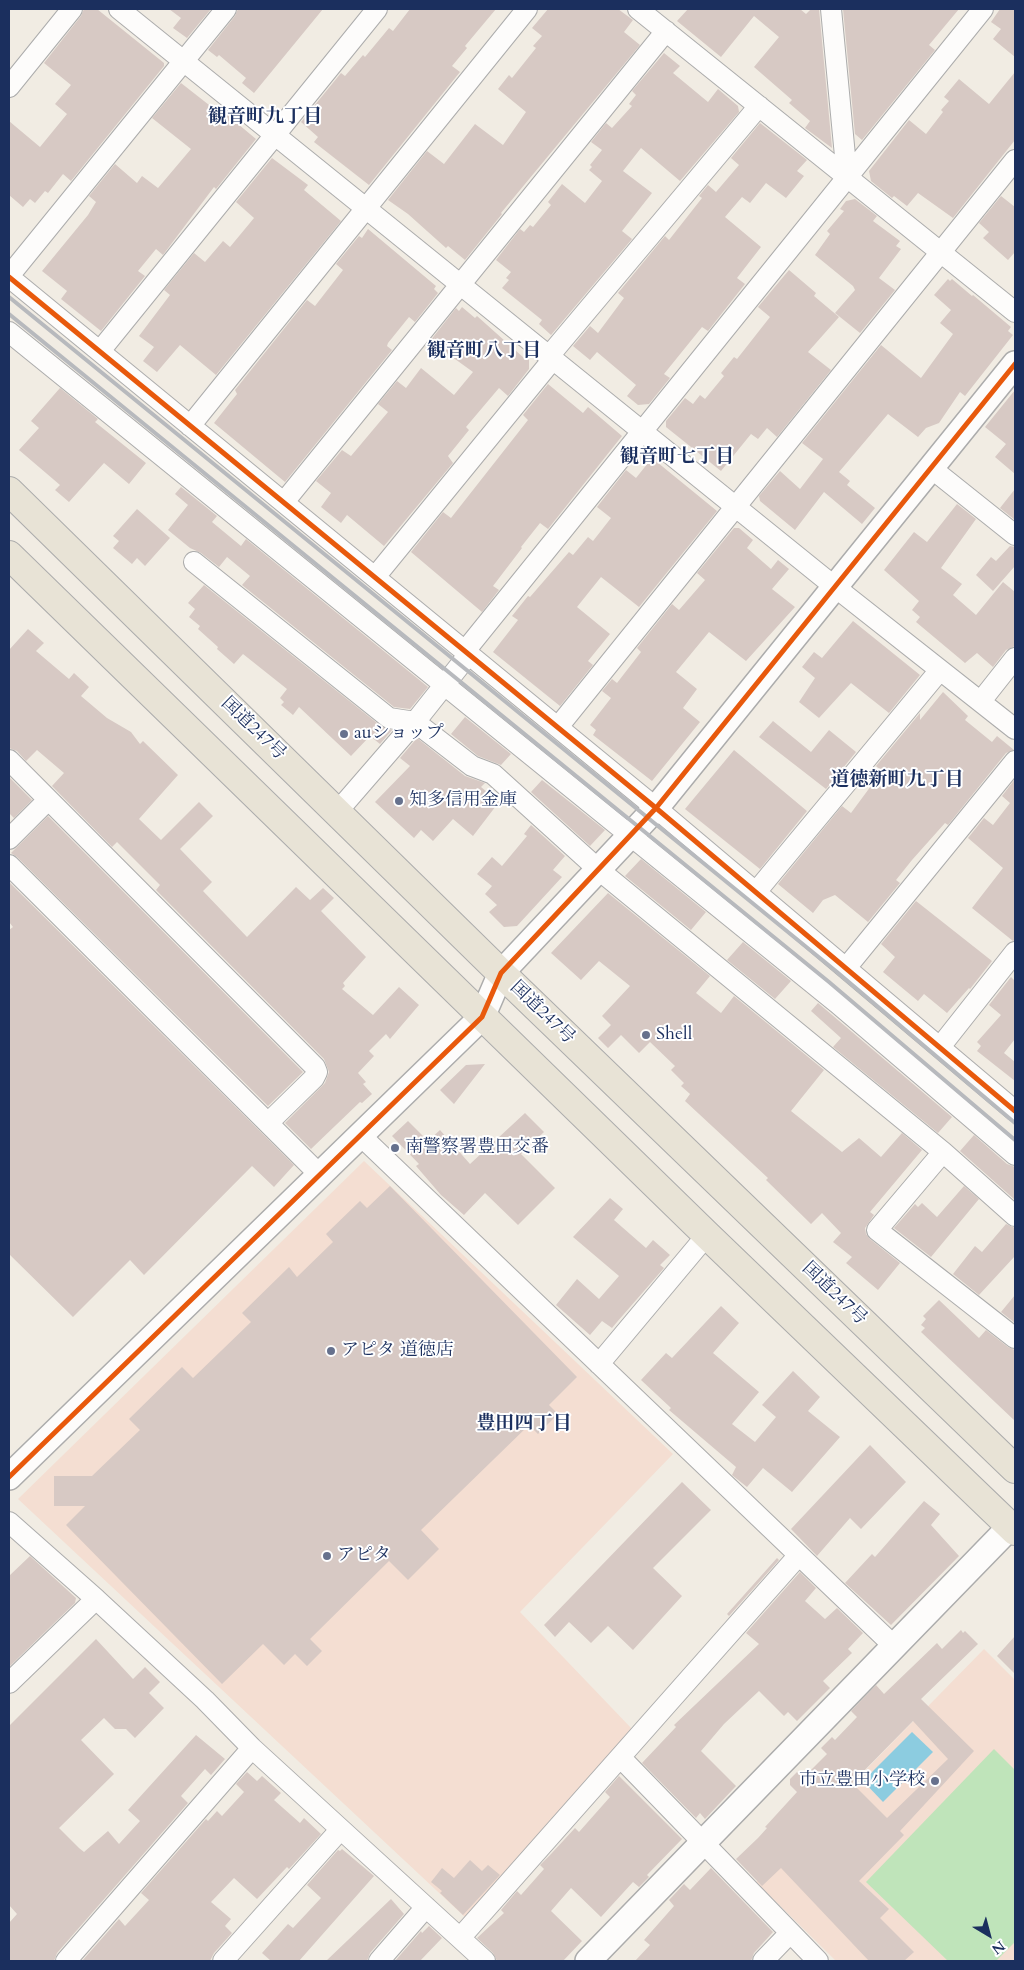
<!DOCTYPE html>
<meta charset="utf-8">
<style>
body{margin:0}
#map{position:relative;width:1024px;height:1970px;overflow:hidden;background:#f1ece3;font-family:Cardo,serif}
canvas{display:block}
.frame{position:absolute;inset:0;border:10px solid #1b2f5e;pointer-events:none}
.north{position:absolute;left:964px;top:1910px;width:50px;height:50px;-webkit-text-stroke:4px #fff;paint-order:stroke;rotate:143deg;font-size:14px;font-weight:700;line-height:20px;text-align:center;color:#1b2f5e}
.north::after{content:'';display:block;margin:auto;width:18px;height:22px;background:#1b2f5e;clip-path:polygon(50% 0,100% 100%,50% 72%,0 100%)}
</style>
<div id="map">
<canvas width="1024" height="1970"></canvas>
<div class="frame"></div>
<div class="north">N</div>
</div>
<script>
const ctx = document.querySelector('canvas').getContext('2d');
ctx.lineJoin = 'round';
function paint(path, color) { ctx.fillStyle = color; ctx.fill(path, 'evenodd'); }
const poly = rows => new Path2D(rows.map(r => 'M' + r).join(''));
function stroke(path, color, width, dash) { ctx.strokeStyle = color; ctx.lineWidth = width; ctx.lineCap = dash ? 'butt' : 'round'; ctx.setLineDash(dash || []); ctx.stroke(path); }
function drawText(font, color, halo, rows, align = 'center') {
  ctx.font = font + ' Cardo,"Noto Serif JP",serif'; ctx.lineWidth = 4; ctx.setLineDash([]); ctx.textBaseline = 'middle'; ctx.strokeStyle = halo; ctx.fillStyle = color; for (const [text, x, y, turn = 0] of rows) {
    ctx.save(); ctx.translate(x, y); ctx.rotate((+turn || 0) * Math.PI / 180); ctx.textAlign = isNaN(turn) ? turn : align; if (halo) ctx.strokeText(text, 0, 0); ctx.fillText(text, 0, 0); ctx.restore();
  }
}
paint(poly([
 [364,1161,673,1454,520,1612,633,1730,467,1919,18,1499],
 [984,1649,1015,1680,1015,1961,836,1961,756,1882]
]), '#f4ded2');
paint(poly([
 [994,1749,1015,1770,1015,1942,996,1961,948,1961,866,1882]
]), '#bfe4ba');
paint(poly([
 [912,1732,933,1752,883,1802,863,1781]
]), '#8ccce0');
paint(poly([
 [84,9,97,9,164,63,164,66,71,181,63,174,48,193,45,191,35,203,30,199,23,207,9,195,9,121,40,147,67,114,55,104,71,85,44,63,81,16],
 [169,9,211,9,187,38,173,28,181,18],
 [238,9,323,9,254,93,242,83,246,78,219,55,217,57,208,50,235,16],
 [410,9,496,9,465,46,467,48,452,66,460,72,369,185,314,142,318,137,301,122,341,73,345,76,363,55,365,57,389,28,393,31],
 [548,9,618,9,633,20,624,32,640,45,501,213,502,214,465,260,448,246,446,248,408,214,388,200,427,151,444,164,475,124,503,145,526,112,498,89,509,75,512,78,536,48,533,46,542,36,532,28],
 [688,9,800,9,806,14,811,9,819,9,832,148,805,128,810,121,789,103,792,100,754,67,779,37,754,16,721,57,677,21],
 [843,9,959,9,929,45,935,50,862,140,855,134],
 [1000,9,1015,9,1015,57,993,39,1001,29,991,22],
 [664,53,680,66,673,73,708,102,718,89,738,106,739,112,680,181,641,148,623,171,652,193,622,231,632,239,551,335,539,324,542,320,502,288,509,280,506,278,511,272,496,260,520,229,524,232,530,225,533,227,551,205,548,202,562,184,585,203,602,181,589,170,592,167,590,165,602,150,591,142,606,123,612,128,632,106,629,104,636,95,632,91],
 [1015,72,1015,140,953,218,918,193,907,206,894,196,892,198,871,181,869,171,909,120,926,134,943,112,941,110,949,101,944,97,959,79,989,104],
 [181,83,218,112,220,109,256,139,216,189,214,187,163,255,156,249,138,271,145,276,101,331,61,299,67,291,42,271,88,215,96,202,89,196,115,164,137,183,142,176,158,188,191,149,152,118],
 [760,123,807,160,797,171,804,176,786,198,766,183,750,203,742,197,725,217,761,247,737,278,745,284,708,331,702,327,664,374,670,378,649,404,638,405,627,396,636,385,597,352,590,360,573,346,590,326,598,333,624,298,618,293,665,236,669,240,702,198,699,196,708,185,716,192,739,165,731,158],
 [272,158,308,185,304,190,341,221,216,375,180,345,157,372,143,361,154,347,139,336,170,295,164,290,194,253,205,262,223,241,230,247,254,218,236,202],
 [1001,196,1015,207,1015,252,1008,260,983,238,989,232,979,223],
 [855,199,877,216,873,221,900,241,896,246,901,249,879,278,895,290,860,333,835,313,855,290,853,286,815,255,830,234,827,231,844,211,840,209,846,201],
 [368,229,436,286,434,289,438,293,415,322,409,317,388,343,387,346,392,350,285,482,214,423,237,394,235,390,307,300,315,306,343,270,336,264,359,236,362,238],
 [789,270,816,293,814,296,839,317,808,352,831,370,777,437,767,428,758,439,751,434,721,471,666,427,666,421,685,398,693,404,700,395,705,399,724,376,721,373,734,357,737,359,770,317,758,307],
 [948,279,950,281,952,279,972,296,973,295,1011,327,1008,331,1013,335,965,396,960,392,939,423,926,428,918,437,888,414,839,472,850,481,847,485,875,508,862,524,824,492,795,530,760,501,759,496,780,471,800,489,823,459,802,443,881,345,921,378,953,334,940,323,951,310,934,295],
 [462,307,475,318,477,316,524,358,529,358,529,369,508,396,499,388,466,427,469,430,448,456,453,463,384,546,347,515,341,523,321,507,331,493,316,481,342,450,351,456,388,412,378,404,397,381,406,388,421,368,454,395,473,372,430,341,456,308,459,311],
 [548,384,583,413,588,407,622,436,548,529,540,523,521,547,522,548,493,586,499,590,482,612,411,552,443,512,451,518,528,420,523,415],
 [60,388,98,419,95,422,146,463,129,484,104,463,69,502,55,490,60,485,19,450,39,428,31,421],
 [1015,390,1015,474,995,457,1006,444,985,427],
 [652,458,717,511,639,607,601,577,577,607,610,634,588,661,593,665,560,706,493,652,518,620,512,616,528,596,530,597,569,552,573,555,588,537,593,541,611,518,597,507,626,470,636,478],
 [181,487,217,516,212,522,241,546,246,539,428,687,410,709,394,707,242,585,250,576,227,557,219,567,201,553,190,548,168,530,188,505,175,494],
 [1015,489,1015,520,1000,508],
 [957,504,976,519,941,568,962,584,953,595,976,615,1003,582,1015,592,1015,646,1006,650,993,667,977,653,965,663,916,622,920,617,912,610,919,601,884,570,914,532,927,542],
 [137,509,170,538,145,566,137,558,132,564,113,548,119,541,113,536],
 [734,528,739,528,753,540,747,548,771,569,778,560,789,569,772,589,795,607,746,661,709,632,676,672,697,689,683,708,700,722,652,781,593,735,596,730,590,725,611,698,602,691,612,679,617,683,641,652,637,648,672,604,679,610,705,580,697,573],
 [1010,546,1015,547,1015,566,993,591,976,575,991,557,996,561],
 [204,585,382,727,392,730,380,744,370,736,351,756,299,707,293,715,281,705,284,702,280,698,287,689,243,654,234,664,217,649,218,647,198,629,200,626,189,617,195,609,188,603],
 [853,621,920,675,889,713,851,683,819,718,799,702,815,678,802,667,814,652,822,658],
 [28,629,44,643,36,651,69,679,74,673,89,687,81,696,107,718,131,732,140,744,143,741,178,775,139,819,161,840,199,802,213,816,180,849,212,882,203,891,247,937,296,887,310,900,323,888,334,898,321,911,366,957,343,983,345,986,342,989,373,1015,399,987,419,1005,390,1039,386,1034,369,1051,374,1056,358,1073,366,1082,363,1084,372,1094,362,1103,360,1102,311,1149,285,1123,325,1083,329,1072,324,1059,156,890,160,885,117,842,112,847,52,786,64,773,37,750,26,761,17,751,9,748,9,650],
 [943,692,968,716,965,720,992,742,997,736,1014,750,1006,753,948,825,945,823,912,860,896,880,900,883,868,922,835,895,823,900,813,913,778,884,842,806,851,813,882,771,876,766,920,713,920,720],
 [465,717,511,754,501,765,478,756,451,734],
 [773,721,811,752,829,730,856,752,826,789,759,737],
 [417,738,465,776,485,783,481,787,499,802,473,836,453,819,433,841,421,830,414,838,375,802,410,766,400,758],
 [734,750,807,811,760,869,685,809],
 [9,777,32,800,14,818,9,813],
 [1015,779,1015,940,1013,941,972,908,1003,868,968,838,984,818,993,825,1010,803,1002,796],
 [542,780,605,830,590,846,531,792],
 [48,816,303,1072,268,1106,17,857,11,853],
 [531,825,565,856,553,870,562,877,517,926,504,927,489,912,497,905,485,894,492,886,477,874,492,857,502,866,527,836,524,834],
 [641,859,706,912,691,930,625,876],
 [9,882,294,1165,274,1187,252,1166,144,1275,130,1260,73,1317,9,1254,9,930,13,927,9,922],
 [608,893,710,976,696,993,721,1013,734,996,824,1070,791,1111,842,1152,859,1138,881,1157,902,1133,922,1150,870,1212,874,1215,865,1228,866,1234,870,1239,900,1263,878,1290,846,1263,852,1257,833,1242,841,1233,822,1213,811,1224,766,1180,768,1178,685,1101,690,1094,681,1086,684,1083,671,1070,675,1066,650,1042,639,1053,621,1035,608,1048,598,1038,611,1025,602,1016,630,986,599,961,581,980,551,953],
 [916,901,992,961,970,989,969,988,947,1013,924,994,918,1001,883,972,895,957,881,944],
 [743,942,791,981,775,999,727,960],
 [1011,977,1015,981,1015,1039,1004,1053,1015,1062,1015,1081,977,1051,981,1046,977,1042,1001,1015,989,1005],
 [818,1003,952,1117,938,1133,833,1047,841,1038,811,1011],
 [485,1064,454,1104,440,1090,466,1065],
 [525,1113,544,1132,521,1154,555,1188,518,1225,485,1193,464,1215,441,1195,416,1166,419,1164,392,1136,408,1121,428,1141,440,1130,470,1164],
 [974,1135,1007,1164,1015,1167,1015,1200,960,1151],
 [390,1186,577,1377,549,1405,558,1414,538,1434,529,1425,421,1530,439,1549,408,1580,389,1561,310,1639,322,1651,307,1666,295,1654,284,1665,263,1644,222,1684,66,1525,85,1506,54,1506,54,1476,92,1476,140,1430,129,1419,182,1367,193,1378,251,1322,242,1313,289,1267,297,1277,333,1242,326,1234,360,1201,367,1208],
 [964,1186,979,1199,931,1257,894,1228,915,1204,918,1207,922,1203,937,1217],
 [610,1198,623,1209,614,1220,646,1248,653,1240,670,1255,660,1265,664,1268,617,1322,612,1328,602,1321,590,1335,556,1305,577,1279,599,1299,619,1276,573,1237],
 [1006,1224,1015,1228,1015,1256,979,1295,953,1274,975,1246,982,1252],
 [1015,1295,1015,1323,1001,1312],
 [939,1300,979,1338,986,1330,1008,1347,1015,1350,1015,1421,921,1332,925,1328,921,1325,926,1319,923,1316],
 [721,1306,739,1323,713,1353,759,1392,732,1424,755,1442,776,1417,762,1405,793,1371,820,1397,808,1411,840,1437,792,1492,763,1468,747,1487,732,1475,736,1467,669,1410,671,1408,641,1380,666,1353,672,1358],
 [870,1445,906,1482,861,1529,850,1518,817,1556,791,1529],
 [682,1482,711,1510,653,1568,682,1596,633,1650,608,1626,591,1643,569,1622,555,1637,544,1625],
 [924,1501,940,1514,931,1525,959,1556,891,1625,845,1583,872,1554,875,1557],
 [30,1556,76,1598,75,1603,9,1667,9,1576],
 [777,1558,779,1560,729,1616,727,1614],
 [800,1572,816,1588,805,1601,825,1619,837,1608,863,1633,848,1649,852,1653,823,1681,830,1688,797,1721,788,1712,784,1716,759,1691,724,1724,701,1751,736,1786,705,1819,700,1813,696,1818,642,1763,676,1727,674,1725,759,1644,746,1633],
 [961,1630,963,1633,965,1631,978,1644,921,1699,974,1751,900,1831,904,1835,859,1881,889,1909,880,1918,914,1952,904,1961,869,1961,781,1868,762,1886,736,1859,758,1838,767,1828,765,1827,797,1792,790,1785,790,1779,797,1772,803,1778,827,1754,821,1748,832,1737,835,1740,857,1717,851,1711,876,1685,884,1694,937,1643,942,1649],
 [913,1721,948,1759,887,1818,852,1783],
 [1015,1636,1015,1674,997,1656],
 [96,1639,133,1679,145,1667,160,1682,149,1693,164,1708,135,1738,126,1729,115,1729,104,1718,81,1740,114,1774,59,1828,79,1848,84,1852,108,1831,119,1844,140,1821,128,1810,196,1735,225,1759,211,1775,205,1769,181,1796,188,1803,57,1953,54,1961,9,1961,9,1923,17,1914,9,1905,9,1726],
 [247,1772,257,1781,262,1776,281,1793,274,1800,300,1823,304,1818,321,1834,289,1869,287,1867,257,1899,234,1878,211,1902,231,1919,225,1926,232,1933,214,1953,210,1961,82,1961,119,1919,125,1926,149,1900,141,1893,206,1819,208,1821,217,1811,222,1816,244,1792,236,1784],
 [619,1776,682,1839,647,1875,649,1877,639,1887,633,1882,601,1917,571,1888,551,1911,582,1941,563,1961,497,1961,493,1953,477,1938,504,1913,501,1910,517,1891,521,1895,544,1869,540,1865,551,1854,575,1828,579,1832,610,1797,605,1792],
 [342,1849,374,1876,299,1961,271,1961,262,1953,288,1924,293,1928,321,1898,307,1885,338,1850,340,1851],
 [470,1860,482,1871,488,1865,500,1875,463,1915,440,1893,442,1891,431,1882,442,1868,454,1878],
 [711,1868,773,1932,754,1953,751,1961,635,1961,650,1945,644,1940,674,1906,669,1900,684,1884,690,1890],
 [391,1899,404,1914,370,1953,367,1961,326,1961],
 [429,1926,442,1938,420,1961,395,1961,421,1931,422,1933]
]), '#d7c9c4');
const minor = poly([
 [119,9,835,587,1015,729],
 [638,9,1015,312],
 [831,9,847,177],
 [9,87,72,9],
 [9,276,226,9],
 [9,277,656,808,1015,1111],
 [9,332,837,1003,1015,1155],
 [100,351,377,9],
 [549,356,759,106],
 [190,426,527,9],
 [931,468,1015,535],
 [284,502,666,31],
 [194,562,389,718,415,722,472,766,493,774,599,870,943,1152,877,1230,1015,1338],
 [375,577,553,359],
 [465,651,983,9],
 [981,701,1015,658],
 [558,727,1015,160],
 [9,760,315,1067,317,1072,314,1078,268,1123],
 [337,812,415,722,469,654],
 [9,839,48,800],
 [9,865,321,1176],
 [756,892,940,670],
 [846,968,1015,761],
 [940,1047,1015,952],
 [361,1136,895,1647],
 [943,1152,1015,1216],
 [599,1364,707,1235],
 [9,1522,96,1599,205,1700,252,1748,485,1961],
 [9,1683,96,1599],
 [621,1758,818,1961],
 [460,1938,799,1555],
 [66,1961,252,1748],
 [223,1961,340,1830],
 [379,1961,426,1907],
 [763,1961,790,1933]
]);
const tertiary = poly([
 [9,1477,482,1017,501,973,656,808,1015,364],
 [588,1961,1011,1526]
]);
const trunk = poly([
 [9,491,501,973,1015,1469],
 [9,555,707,1235,1015,1531]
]);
stroke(minor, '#acacac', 22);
stroke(tertiary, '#acacac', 28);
stroke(trunk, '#acacac', 30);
stroke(minor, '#fdfcfb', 20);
stroke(tertiary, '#fdfcfb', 25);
stroke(trunk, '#e8e3d6', 28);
stroke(poly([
 [9,297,837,972,1015,1123],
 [9,314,829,982,1015,1140]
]), '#b7b9bd', 4);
stroke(poly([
 [9,277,656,808,1015,1111],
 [9,1477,482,1017,501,973,656,808,1015,364]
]), '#e8590c', 5);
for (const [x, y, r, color] of [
 [344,734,5,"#66718d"],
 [399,801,5,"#66718d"],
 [646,1035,5,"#66718d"],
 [395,1148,5,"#66718d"],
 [331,1351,5,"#66718d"],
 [327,1556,5,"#66718d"],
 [935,1781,5,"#66718d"]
]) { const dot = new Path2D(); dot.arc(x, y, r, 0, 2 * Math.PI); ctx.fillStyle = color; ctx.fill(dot); stroke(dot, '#fff', 2); }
drawText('18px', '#1b2f5e', '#fff', [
 ["国道247号",253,729,44],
 ["国道247号",542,1013,44],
 ["国道247号",834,1294,44]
]);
drawText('18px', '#1b2f5e', '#fff', [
 ["auショップ",354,734],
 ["知多信用金庫",409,801],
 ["Shell",656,1035],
 ["南警察署豊田交番",405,1148],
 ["アピタ 道徳店",341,1351],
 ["アピタ",337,1556],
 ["市立豊田小学校",925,1781,"right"]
], 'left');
drawText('bold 19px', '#1b2f5e', '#fff', [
 ["観音町九丁目",265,118],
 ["観音町八丁目",484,352],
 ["観音町七丁目",677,458],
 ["道徳新町九丁目",897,781],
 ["豊田四丁目",524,1425]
]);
</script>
